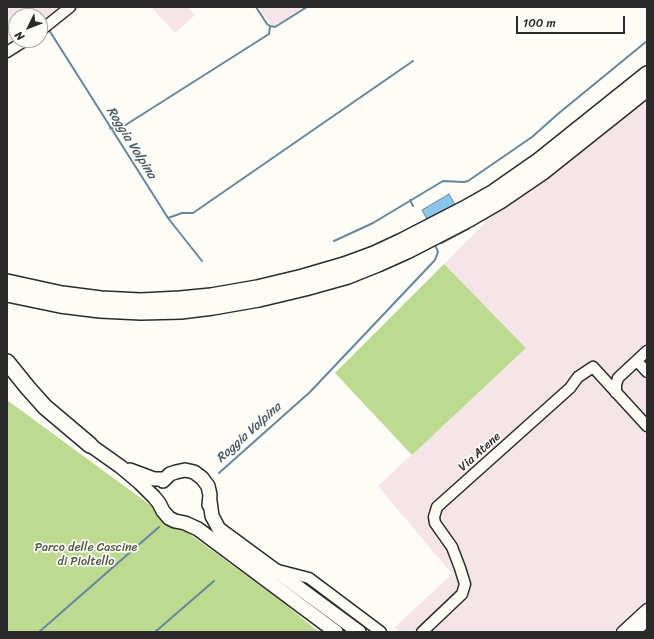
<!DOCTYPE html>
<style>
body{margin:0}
#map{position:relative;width:654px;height:639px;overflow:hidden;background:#fdfcf7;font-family:Sriracha,sans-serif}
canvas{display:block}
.frame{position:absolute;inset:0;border:8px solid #2b2b2b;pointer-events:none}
.north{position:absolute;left:8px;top:8px;width:40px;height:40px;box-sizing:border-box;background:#fdfcf7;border:1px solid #a9a8a5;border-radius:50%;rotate:227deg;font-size:11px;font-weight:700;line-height:16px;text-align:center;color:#2b2b2b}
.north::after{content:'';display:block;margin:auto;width:14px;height:18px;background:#2b2b2b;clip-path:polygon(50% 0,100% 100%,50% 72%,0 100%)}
.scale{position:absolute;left:516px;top:16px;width:109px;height:18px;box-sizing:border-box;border:2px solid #2b2b2b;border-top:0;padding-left:5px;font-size:12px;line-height:14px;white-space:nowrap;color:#2b2b2b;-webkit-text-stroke:3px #fdfcf7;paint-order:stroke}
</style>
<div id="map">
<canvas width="654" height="639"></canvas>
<div class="frame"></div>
<div class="north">N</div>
<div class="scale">100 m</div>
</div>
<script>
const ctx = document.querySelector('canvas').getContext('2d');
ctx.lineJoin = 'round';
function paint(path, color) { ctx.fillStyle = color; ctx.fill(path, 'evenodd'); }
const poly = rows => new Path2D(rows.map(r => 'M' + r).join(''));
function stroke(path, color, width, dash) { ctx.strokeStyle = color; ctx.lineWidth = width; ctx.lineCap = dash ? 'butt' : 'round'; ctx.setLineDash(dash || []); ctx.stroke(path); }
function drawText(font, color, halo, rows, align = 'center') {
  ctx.font = font + ' Sriracha,sans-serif'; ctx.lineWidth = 3.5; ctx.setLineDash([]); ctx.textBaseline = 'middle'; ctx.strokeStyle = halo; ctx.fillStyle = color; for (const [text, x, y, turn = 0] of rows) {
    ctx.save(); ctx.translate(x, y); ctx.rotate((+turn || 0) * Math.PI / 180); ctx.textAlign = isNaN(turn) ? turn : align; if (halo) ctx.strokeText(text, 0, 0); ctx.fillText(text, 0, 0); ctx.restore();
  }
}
paint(poly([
 [7,7,81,7,40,40,40,16,16,16,16,40,40,40,7,61],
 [153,7,188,7,195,15,175,33,152,8],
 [258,7,306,7,273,27],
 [647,101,647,602,614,632,399,632,395,627,452,574,378,486,526,348,444,264,499,209]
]), '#f5e5e9');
paint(poly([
 [444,264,526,348,413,454,411,454,335,373],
 [7,400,281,601,319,632,7,632]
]), '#bdda91');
const water = poly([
 [449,194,469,229,441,244,422,210,449,194]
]);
paint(water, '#8bc5ea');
stroke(water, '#65879e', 1);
stroke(poly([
 [256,7,267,24,270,26,275,27,307,7],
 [49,30,168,218,202,261],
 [110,128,124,126,269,34,270,26],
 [410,200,413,206],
 [168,218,182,213,193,213,413,61],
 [334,241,373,223,443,181,464,182,468,181,532,137,559,113,647,41],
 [219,473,310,392,435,260,438,252,436,247],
 [39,632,159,527],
 [155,632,214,581]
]), '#65879e', 2);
const minor = poly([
 [40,31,70,7],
 [7,52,26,40],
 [637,361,647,372],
 [616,393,616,385,618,378,647,351],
 [278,570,309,578,381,632],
 [422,632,462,594,465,584,460,568,452,547,435,523,434,517,437,507,570,388,578,377,593,367,647,426],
 [622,632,647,609],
 [635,632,647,621]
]);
const major = poly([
 [90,445,121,467,140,483,154,497,159,503,163,511,169,518,175,521,185,523,198,529,336,632],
 [130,470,154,479,165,479],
 [163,481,170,474,176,472,185,470,194,472,202,478,208,486,210,495,209,505],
 [210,501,212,516,219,529,359,632]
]);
const highway = poly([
 [7,282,62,294,101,299,141,301,180,299,211,296,257,288,303,277,344,265,374,254,402,241,464,209,494,192,537,162,647,74],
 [7,294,60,305,100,310,141,312,181,311,213,307,259,299,305,288,348,276,378,264,407,251,469,219,500,201,544,171,647,89],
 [7,362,28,388,45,407,90,445]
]);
stroke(minor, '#2b2b2b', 13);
stroke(major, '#2b2b2b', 16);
stroke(highway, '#2b2b2b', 18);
stroke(minor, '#fdfcf7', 10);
stroke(major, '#fdfcf7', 13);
stroke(highway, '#fdfcf7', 15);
drawText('12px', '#2b2b2b', '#fdfcf7', [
 ["Via Atene",480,452,-42]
]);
drawText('12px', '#505744', '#fdfcf7', [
 ["Parco delle Cascine",86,548],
 ["di Pioltello",86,562]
]);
drawText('italic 13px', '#485964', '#fdfcf7', [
 ["Roggia Volpina",131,143,58],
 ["Roggia Volpina",249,433,-42]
]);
</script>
